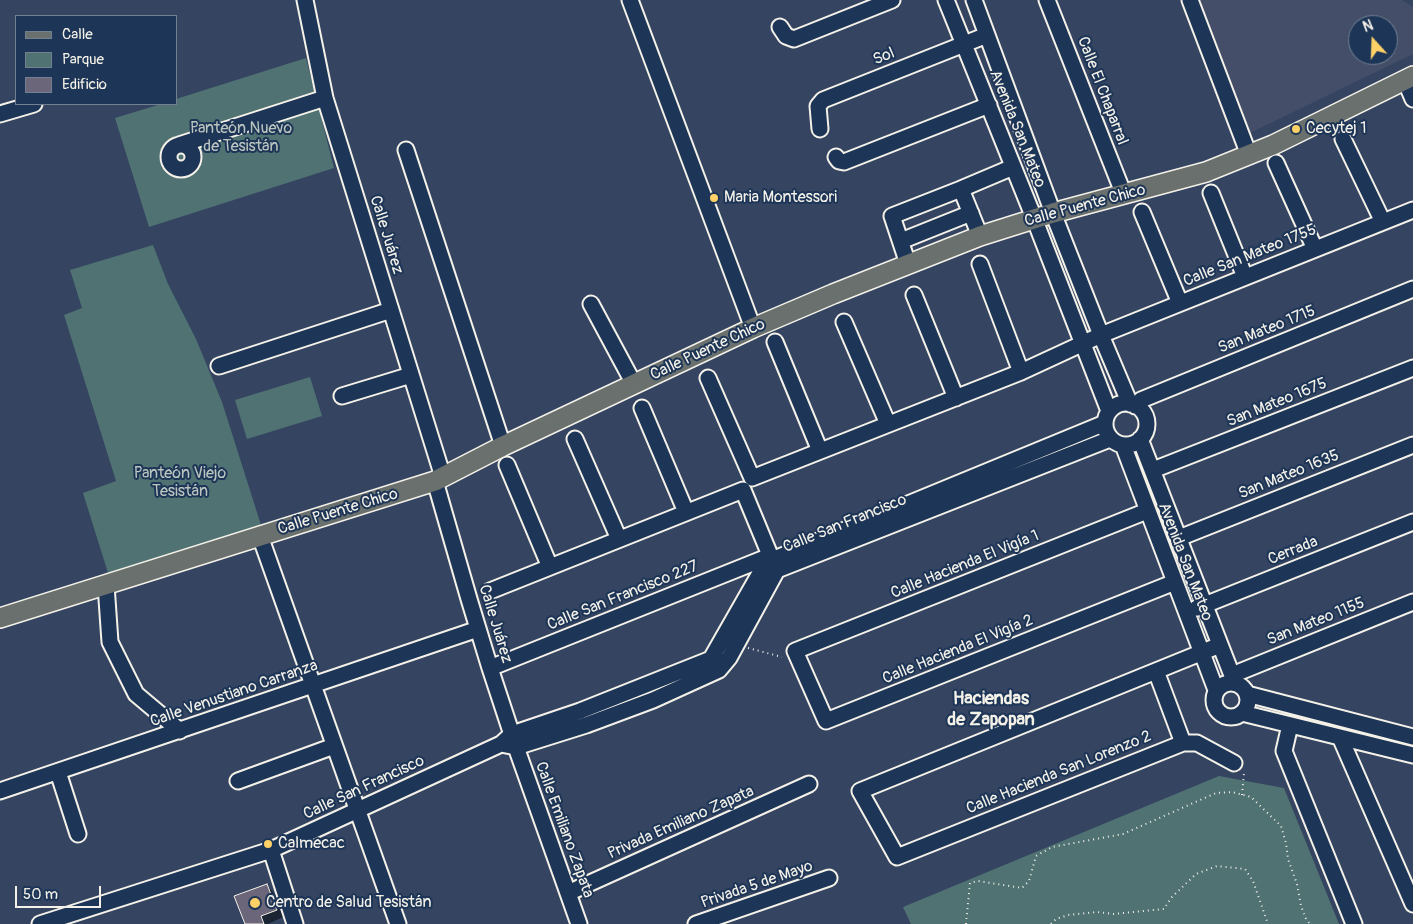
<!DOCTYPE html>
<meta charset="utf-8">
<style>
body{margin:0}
#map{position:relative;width:1413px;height:924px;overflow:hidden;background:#344461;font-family:Pangolin,sans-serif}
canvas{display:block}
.legend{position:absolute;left:15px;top:15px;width:162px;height:90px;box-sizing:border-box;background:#1d3557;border:1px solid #738091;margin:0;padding:6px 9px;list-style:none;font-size:15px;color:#f4f1e8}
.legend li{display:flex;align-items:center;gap:10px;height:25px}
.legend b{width:25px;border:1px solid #738091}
.north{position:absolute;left:1348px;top:15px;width:50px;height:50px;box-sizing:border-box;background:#1d3557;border:1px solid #738091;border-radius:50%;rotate:340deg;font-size:14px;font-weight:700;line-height:20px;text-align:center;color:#f4f1e8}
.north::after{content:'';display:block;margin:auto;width:18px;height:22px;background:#ffd166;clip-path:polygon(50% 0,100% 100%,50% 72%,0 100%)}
.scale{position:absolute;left:15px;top:886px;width:86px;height:22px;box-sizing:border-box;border:2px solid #f4f1e8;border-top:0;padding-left:6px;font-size:15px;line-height:18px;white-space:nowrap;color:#f4f1e8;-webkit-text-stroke:4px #1d3557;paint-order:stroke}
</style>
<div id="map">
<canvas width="1413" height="924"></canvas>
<ul class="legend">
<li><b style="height:6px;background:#6a706d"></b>Calle</li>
<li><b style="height:14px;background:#507273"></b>Parque</li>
<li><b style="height:14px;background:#6b6679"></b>Edificio</li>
</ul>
<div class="north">N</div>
<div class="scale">50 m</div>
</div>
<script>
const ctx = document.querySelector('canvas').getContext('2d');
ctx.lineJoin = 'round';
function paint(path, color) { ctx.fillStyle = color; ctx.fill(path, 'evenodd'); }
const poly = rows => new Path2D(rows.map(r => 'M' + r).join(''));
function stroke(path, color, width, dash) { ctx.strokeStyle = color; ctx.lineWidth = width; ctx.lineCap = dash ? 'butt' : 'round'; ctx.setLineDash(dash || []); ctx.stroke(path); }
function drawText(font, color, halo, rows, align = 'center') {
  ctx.font = font + ' Pangolin,sans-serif'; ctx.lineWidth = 4; ctx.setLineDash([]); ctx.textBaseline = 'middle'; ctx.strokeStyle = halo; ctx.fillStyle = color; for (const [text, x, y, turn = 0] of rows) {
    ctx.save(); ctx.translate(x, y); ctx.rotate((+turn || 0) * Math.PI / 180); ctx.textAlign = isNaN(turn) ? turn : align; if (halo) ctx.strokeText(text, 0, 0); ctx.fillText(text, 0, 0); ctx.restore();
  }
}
paint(poly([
 [1195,0,1402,0,1413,7,1413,54,1246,135],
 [1358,25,1388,25,1388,55,1358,55]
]), '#444e68');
paint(poly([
 [306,58,334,168,149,227,115,118,161,104,176,104,176,99],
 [153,245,168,284,196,339,222,402,261,525,108,573,83,493,116,481,64,315,82,308,70,270],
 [310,377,322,416,247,439,235,400],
 [1219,776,1284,788,1339,924,911,924,903,907]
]), '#507273');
paint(poly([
 [266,885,273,892,283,917,268,924,246,924]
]), '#0007');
const building = poly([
 [267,884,277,910,261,916,264,924,245,924,234,896,267,884]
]);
paint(building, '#6b6679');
stroke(building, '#f4f1e8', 1);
const minor = poly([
 [305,0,325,98,443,477],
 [630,0,753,328],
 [946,0,1034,218,1109,411],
 [974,0,1053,213,1103,340,1130,404],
 [1047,0,1124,195],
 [1190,0,1249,155],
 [780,27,786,36,794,39,892,0],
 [1405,80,1413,99],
 [0,114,34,104],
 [820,129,818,106,823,100,987,35],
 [1343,139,1383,222],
 '169 157a12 12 0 1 1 24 0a12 12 0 1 1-24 0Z',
 [179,145,325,98],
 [406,150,503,446],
 [836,157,839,161,844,162,989,105],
 [1276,163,1315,249],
 [961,189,1013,167],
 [1211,193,1245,277],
 [1142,212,1180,303],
 [901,241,971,213],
 [908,264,892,216,961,189,980,236],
 [980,264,1021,372],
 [914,295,956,398],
 [591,304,634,384],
 [844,322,888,424],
 [775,342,820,451],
 [219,366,391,310],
 [708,378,752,478,1021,372,1101,335,1413,210],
 [342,396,411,375],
 '1105 424a21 21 0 1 1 42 0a21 21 0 1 1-42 0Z',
 [1135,406,1141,400,1413,289],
 [642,408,686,512],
 [575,439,619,539],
 [1140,439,1235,683],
 [1123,445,1216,690],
 [507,465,550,567],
 [1153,470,1413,368],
 [435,481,469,599,490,668,516,747,579,924],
 [1147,511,795,651,826,721,1175,582],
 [260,536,398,924],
 [1179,538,1413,445],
 [106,585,110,642,136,694,180,731],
 [490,591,743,490,772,560,777,569],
 [1197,608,1413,522],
 [1220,645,860,791,897,857,1183,743,1197,743,1234,763],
 [490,668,770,556],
 [1156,671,1183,743],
 [1232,675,1413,602],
 '1214 700a17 17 0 1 1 34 0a17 17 0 1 1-34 0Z',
 [1247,694,1413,737],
 [1242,713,1413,755],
 [1290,725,1284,751,1354,924],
 [1340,737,1413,904],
 [501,744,516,747,586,725,653,700,719,670,729,658,777,570,1110,439],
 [58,772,78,834],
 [238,781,334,746],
 [0,791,478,629],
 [271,850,295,924],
 [568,893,809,784],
 [40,924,271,850,501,744,512,734,580,711,711,659,763,568,772,560,1105,423],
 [696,924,829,878]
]);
const major = poly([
 [0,618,435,481,503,446,753,328,833,294,980,236,1053,213,1206,172,1273,145,1413,76]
]);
stroke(minor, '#f4f1e8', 19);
stroke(major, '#f4f1e8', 22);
stroke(poly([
 [748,648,782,657],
 [1242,795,1244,773],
 [966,924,970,883,978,881,1022,888,1029,881,1036,856,1052,847,1123,834,1216,793,1232,792,1251,797,1281,826,1286,843,1288,859,1297,884,1301,906,1306,919,1310,924],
 [1051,924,1056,919,1068,915,1097,912,1114,914,1164,909,1171,898,1196,874,1217,866,1245,869,1253,881,1268,924]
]), '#f4f1e8', 2, [1, 4]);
stroke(minor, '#1d3557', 15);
stroke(major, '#6a706d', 19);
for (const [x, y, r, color] of [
 [1296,129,5,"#ffd166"],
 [714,198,5,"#ffd166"],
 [268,844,5,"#ffd166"],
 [255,903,6,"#ffd166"]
]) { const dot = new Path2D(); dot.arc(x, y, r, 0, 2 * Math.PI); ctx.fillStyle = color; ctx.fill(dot); stroke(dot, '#1d3557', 2); }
drawText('16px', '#f4f1e8', '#1d3557', [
 ["Sol",884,57,-22],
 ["Calle El Chaparral",1102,91,69],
 ["Avenida San Mateo",1017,129,68],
 ["Calle Puente Chico",1085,206,-15],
 ["Calle Juárez",386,235,73],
 ["Calle San Mateo 1755",1250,256,-22],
 ["San Mateo 1715",1267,330,-22],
 ["Calle Puente Chico",708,350,-25],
 ["San Mateo 1675",1277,403,-22],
 ["San Mateo 1635",1289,475,-22],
 ["Calle Puente Chico",338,512,-17],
 ["Calle San Francisco",845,524,-22],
 ["Cerrada",1293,551,-22],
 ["Avenida San Mateo",1185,562,69],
 ["Calle Hacienda El Vigía 1",965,565,-22],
 ["Calle San Francisco 227",623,596,-22],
 ["San Mateo 1155",1316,622,-22],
 ["Calle Juárez",495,624,73],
 ["Calle Hacienda El Vigía 2",958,650,-22],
 ["Calle Venustiano Carranza",234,694,-19],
 ["Calle Hacienda San Lorenzo 2",1059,773,-22],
 ["Calle San Francisco",364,788,-25],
 ["Privada Emiliano Zapata",681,823,-24],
 ["Calle Emiliano Zapata",564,830,70],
 ["Privada 5 de Mayo",757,885,-19]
]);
drawText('16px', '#bbc5bf', '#1d3557', [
 ["Panteón Nuevo",241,129],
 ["de Tesistán",241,147],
 ["Panteón Viejo",180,474],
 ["Tesistán",180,492]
]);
drawText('16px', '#f4f1e8', '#1d3557', [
 ["Cecytej 1",1306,129],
 ["Maria Montessori",724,198],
 ["Calmecac",278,844],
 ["Centro de Salud Tesistán",266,903]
], 'left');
drawText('bold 18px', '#f4f1e8', '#1d3557', [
 ["Haciendas",991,699],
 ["de Zapopan",991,720]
]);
</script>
